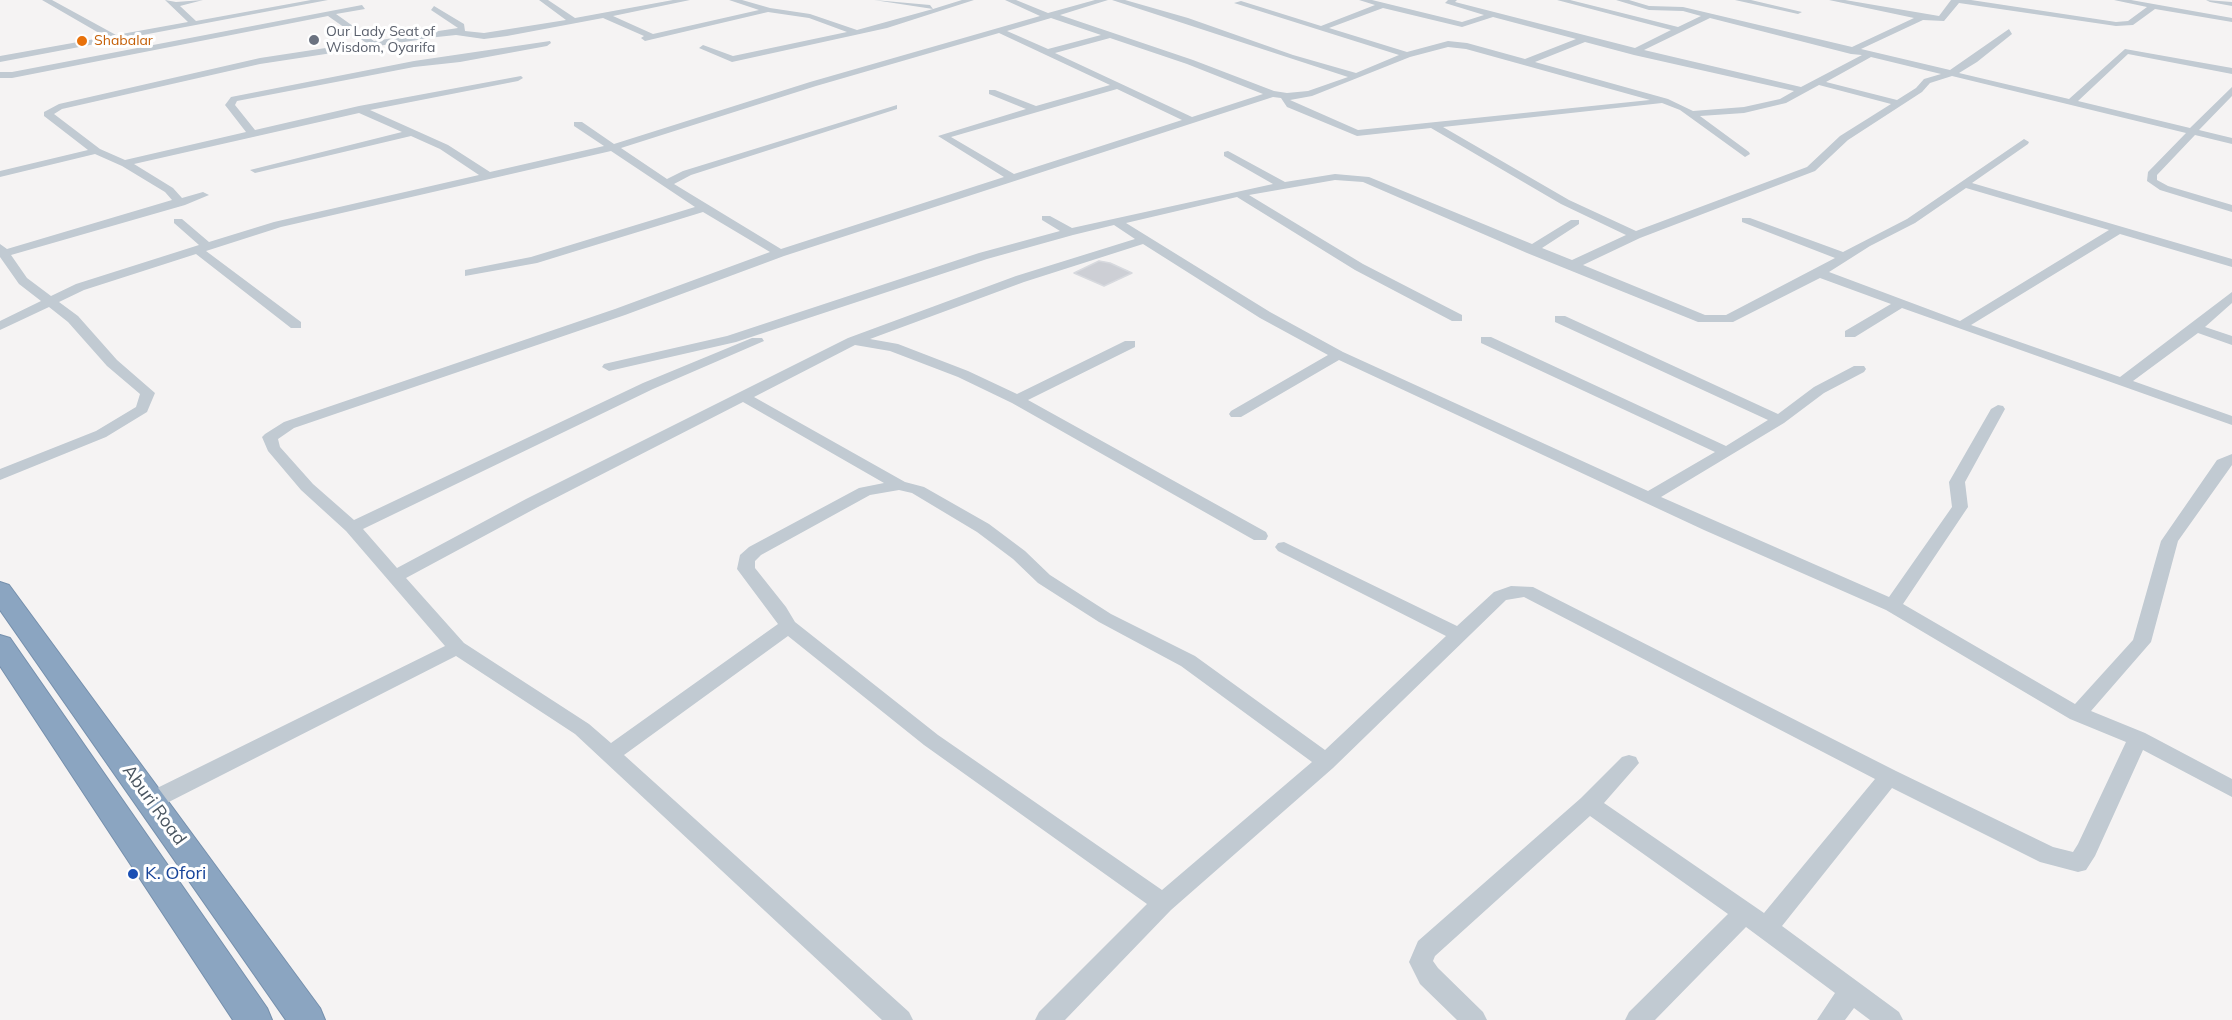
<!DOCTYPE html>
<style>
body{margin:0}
canvas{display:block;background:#f5f3f3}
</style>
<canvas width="2232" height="1020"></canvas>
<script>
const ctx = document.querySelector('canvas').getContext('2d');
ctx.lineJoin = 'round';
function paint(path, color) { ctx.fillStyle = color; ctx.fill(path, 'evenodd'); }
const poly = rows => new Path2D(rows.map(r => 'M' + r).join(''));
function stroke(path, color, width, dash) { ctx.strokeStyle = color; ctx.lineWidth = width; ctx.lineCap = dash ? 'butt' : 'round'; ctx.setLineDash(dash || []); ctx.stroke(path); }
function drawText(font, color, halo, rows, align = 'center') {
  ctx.font = font + ' Mulish,sans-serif'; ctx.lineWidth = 6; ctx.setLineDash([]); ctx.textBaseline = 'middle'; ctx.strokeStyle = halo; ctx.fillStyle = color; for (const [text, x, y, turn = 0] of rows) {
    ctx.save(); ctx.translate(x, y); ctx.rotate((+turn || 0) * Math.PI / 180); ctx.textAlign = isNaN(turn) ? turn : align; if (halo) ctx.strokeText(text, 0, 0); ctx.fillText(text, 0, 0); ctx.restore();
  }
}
const building = poly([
 [1099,261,1110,263,1132,273,1104,286,1074,273,1099,261]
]);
paint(building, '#cdcfd5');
stroke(building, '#d7d9de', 1.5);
const highway = poly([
 [0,582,9,585,320,1008,325,1020,286,1020,0,610,0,582],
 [0,635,10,638,267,1008,272,1020,233,1020,0,666,0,635]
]);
stroke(highway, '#7690ad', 2);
paint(poly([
 [42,0,52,0,116,35,188,22,165,0,176,2,203,0,180,6,196,21,311,0,328,0,0,62,0,56,106,37,42,0],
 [539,0,548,0,575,18,673,0,690,0,613,16,653,34,759,10,729,0,742,0,770,8,810,14,857,30,933,9,874,0,930,5,933,9,962,0,974,0,887,28,732,62,699,48,703,45,733,56,847,32,809,18,768,12,645,41,641,38,644,36,603,18,507,36,484,39,456,35,437,37,260,64,62,109,54,114,100,149,125,160,246,132,225,105,231,97,414,61,550,41,551,43,547,46,460,62,414,67,237,101,235,105,255,130,359,106,521,76,523,78,518,81,370,110,448,145,490,172,604,146,574,126,574,122,582,122,614,144,810,82,1040,16,1005,0,1016,0,1048,13,1095,0,1108,0,1060,15,1193,60,1274,91,1287,93,1308,91,1348,77,1112,0,1125,0,1188,18,1293,55,1356,73,1399,55,1234,3,1241,1,1321,26,1375,5,1359,0,1372,0,1462,22,1484,15,1445,3,1448,0,1457,0,1455,2,1635,48,1671,30,1557,0,1570,0,1678,27,1701,16,1683,11,1649,10,1616,0,1629,0,1649,6,1683,7,1852,47,1914,18,1829,0,1845,0,1939,16,1951,0,1971,0,2116,22,2128,21,2147,7,2114,0,2131,0,2232,18,2232,22,2155,9,2133,25,2116,26,1959,3,1944,21,1923,20,1861,49,1950,70,2009,29,2012,34,1977,62,1959,73,2069,99,2125,49,2232,68,2232,74,2128,54,2078,101,2190,128,2232,87,2232,96,2199,130,2232,138,2232,144,2195,135,2157,175,2157,180,2168,186,2232,205,2232,212,2160,190,2147,181,2148,172,2186,133,1952,76,1930,83,1922,92,1848,140,1815,171,1640,238,1583,265,1705,315,1726,315,1835,258,1742,222,1742,218,1750,218,1843,252,1907,219,2024,139,2029,142,2028,144,1972,183,2232,259,2232,267,2120,234,1971,325,2120,377,2232,292,2232,303,2205,327,2232,336,2232,345,2198,333,2133,381,2232,416,2232,425,1902,308,1855,337,1845,337,1845,331,1891,304,1820,278,1733,322,1698,322,1527,253,1363,182,1335,180,1249,195,1363,264,1462,315,1462,321,1452,321,1355,270,1237,197,1126,223,1270,312,1343,352,1648,491,1715,452,1481,343,1481,337,1491,337,1726,446,1768,420,1555,322,1555,316,1565,316,1778,414,1814,387,1854,366,1864,366,1866,369,1864,372,1824,393,1784,423,1661,497,1889,597,1952,507,1949,482,1991,409,1998,405,2003,406,2005,409,1965,482,1968,507,1903,604,2075,704,2133,640,2161,541,2217,460,2232,454,2232,465,2178,541,2151,642,2091,711,2145,733,2232,779,2232,797,2143,750,2095,856,2086,870,2078,872,2040,862,1892,788,1782,926,1899,1012,1903,1020,1870,1020,1854,1008,1845,1020,1817,1020,1835,993,1746,927,1655,1020,1625,1020,1629,1012,1728,914,1590,816,1435,956,1433,961,1438,968,1483,1012,1487,1020,1457,1020,1420,984,1409,962,1418,941,1581,798,1622,757,1629,755,1636,757,1639,763,1604,803,1764,913,1875,779,1524,597,1506,600,1333,768,1171,910,1065,1020,1035,1020,1039,1012,1147,904,924,745,788,636,624,755,909,1012,913,1020,882,1020,575,734,456,656,159,807,151,810,143,807,140,801,143,795,445,646,346,531,301,490,268,451,262,437,265,434,284,422,615,309,770,252,703,212,537,263,465,276,465,270,531,257,695,207,611,151,281,227,206,251,301,322,301,328,291,328,196,254,84,290,59,302,78,316,117,360,155,393,147,412,106,437,0,480,0,469,96,431,136,407,140,394,107,366,68,322,49,307,0,330,0,321,41,301,19,284,0,257,0,244,7,249,172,200,165,192,122,166,95,154,0,177,0,171,88,150,44,116,44,112,59,104,260,58,365,42,328,16,12,78,0,78,0,72,12,72,362,5,365,9,336,14,374,41,458,28,431,10,434,6,464,24,465,31,484,33,566,20,539,0],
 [1383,8,1462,27,1493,17,1576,39,1525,59,1467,43,1448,41,1407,52,1329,28,1383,8],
 [1051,18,1101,35,1048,49,1007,31,1051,18],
 [1710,18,1851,54,1862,55,1801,87,1644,50,1710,18],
 [999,33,1110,85,1036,106,995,90,989,90,989,94,1026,109,938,136,1004,177,781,249,674,184,691,175,897,109,897,105,683,171,667,179,621,148,816,86,999,33],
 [1110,38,1187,64,1263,94,1192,117,1055,53,1110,38],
 [1585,42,1634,55,1794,91,1780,99,1744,107,1693,111,1668,99,1535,62,1585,42],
 [1448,47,1466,49,1650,100,1358,130,1290,100,1312,96,1410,57,1448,47],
 [1871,57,1941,74,1924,79,1916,88,1897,100,1826,82,1871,57],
 [1819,85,1891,104,1840,136,1807,167,1636,231,1569,200,1443,127,1662,103,1680,110,1745,157,1750,154,1749,152,1700,116,1744,113,1786,103,1819,85],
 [1117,89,1182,120,1014,174,951,137,1117,89],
 [1273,97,1281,98,1287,107,1357,136,1431,128,1561,204,1626,235,1572,260,1542,248,1579,224,1579,220,1571,220,1532,244,1369,177,1335,174,1285,182,1228,151,1224,152,1224,156,1273,184,1072,228,1050,216,1042,216,1042,220,1060,231,979,253,727,336,604,364,602,367,609,371,736,342,987,259,1073,235,1114,225,1135,239,1016,276,848,338,526,499,397,568,363,529,653,389,764,341,762,338,752,338,643,383,354,520,313,484,280,447,278,439,294,428,625,315,784,256,1273,97],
 [359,113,402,132,250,170,255,173,411,136,440,149,479,175,274,222,209,242,182,219,174,219,174,223,199,245,76,284,51,296,27,278,11,255,185,205,209,195,203,192,182,198,173,188,134,164,359,113],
 [1966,188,2109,230,1960,321,1829,272,1870,246,1915,223,1966,188],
 [1143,244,1260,318,1328,355,1231,411,1229,414,1231,417,1241,417,1339,360,1704,530,1886,610,2070,719,2126,742,2078,844,2073,852,2053,847,1896,771,1533,587,1511,586,1494,592,1457,626,1284,542,1278,543,1275,547,1278,551,1446,636,1325,750,1195,656,1111,614,1050,575,1025,551,989,524,924,487,905,482,754,397,855,345,890,351,958,377,1012,403,1254,540,1266,540,1268,536,1266,532,1028,400,1135,347,1135,341,1125,341,1017,394,968,371,898,344,870,339,1024,282,1143,244],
 [743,402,884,483,859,488,749,547,740,555,737,569,778,624,611,743,589,724,464,643,406,578,538,507,743,402],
 [899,490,912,493,977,532,1013,559,1038,583,1099,622,1181,666,1312,762,1162,890,938,735,795,622,786,607,755,568,755,561,761,555,870,495,899,490],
 [1735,0,1751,0,1802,12,1798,14,1735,0],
 [2206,0,2232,2,2232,6,2210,2,2206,0]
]), '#c1cad2');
paint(highway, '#8ba5c1');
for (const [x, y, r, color] of [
 [314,40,6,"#6b7280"],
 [82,41,6,"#e8710a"],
 [133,874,6,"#1a4fb4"]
]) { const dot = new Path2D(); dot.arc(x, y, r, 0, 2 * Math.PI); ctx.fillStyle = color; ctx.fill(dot); stroke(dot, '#fff', 2); }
drawText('14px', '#5b616d', '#fff', [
 ["Our Lady Seat of",326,32],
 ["Wisdom, Oyarifa",326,48]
], 'left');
drawText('14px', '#c56008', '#fff', [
 ["Shabalar",94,41]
], 'left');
drawText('18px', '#4a5661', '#fff', [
 ["Aburi Road",154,805,54]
]);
drawText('18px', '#164399', '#fff', [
 ["K. Ofori",145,874]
], 'left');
</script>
